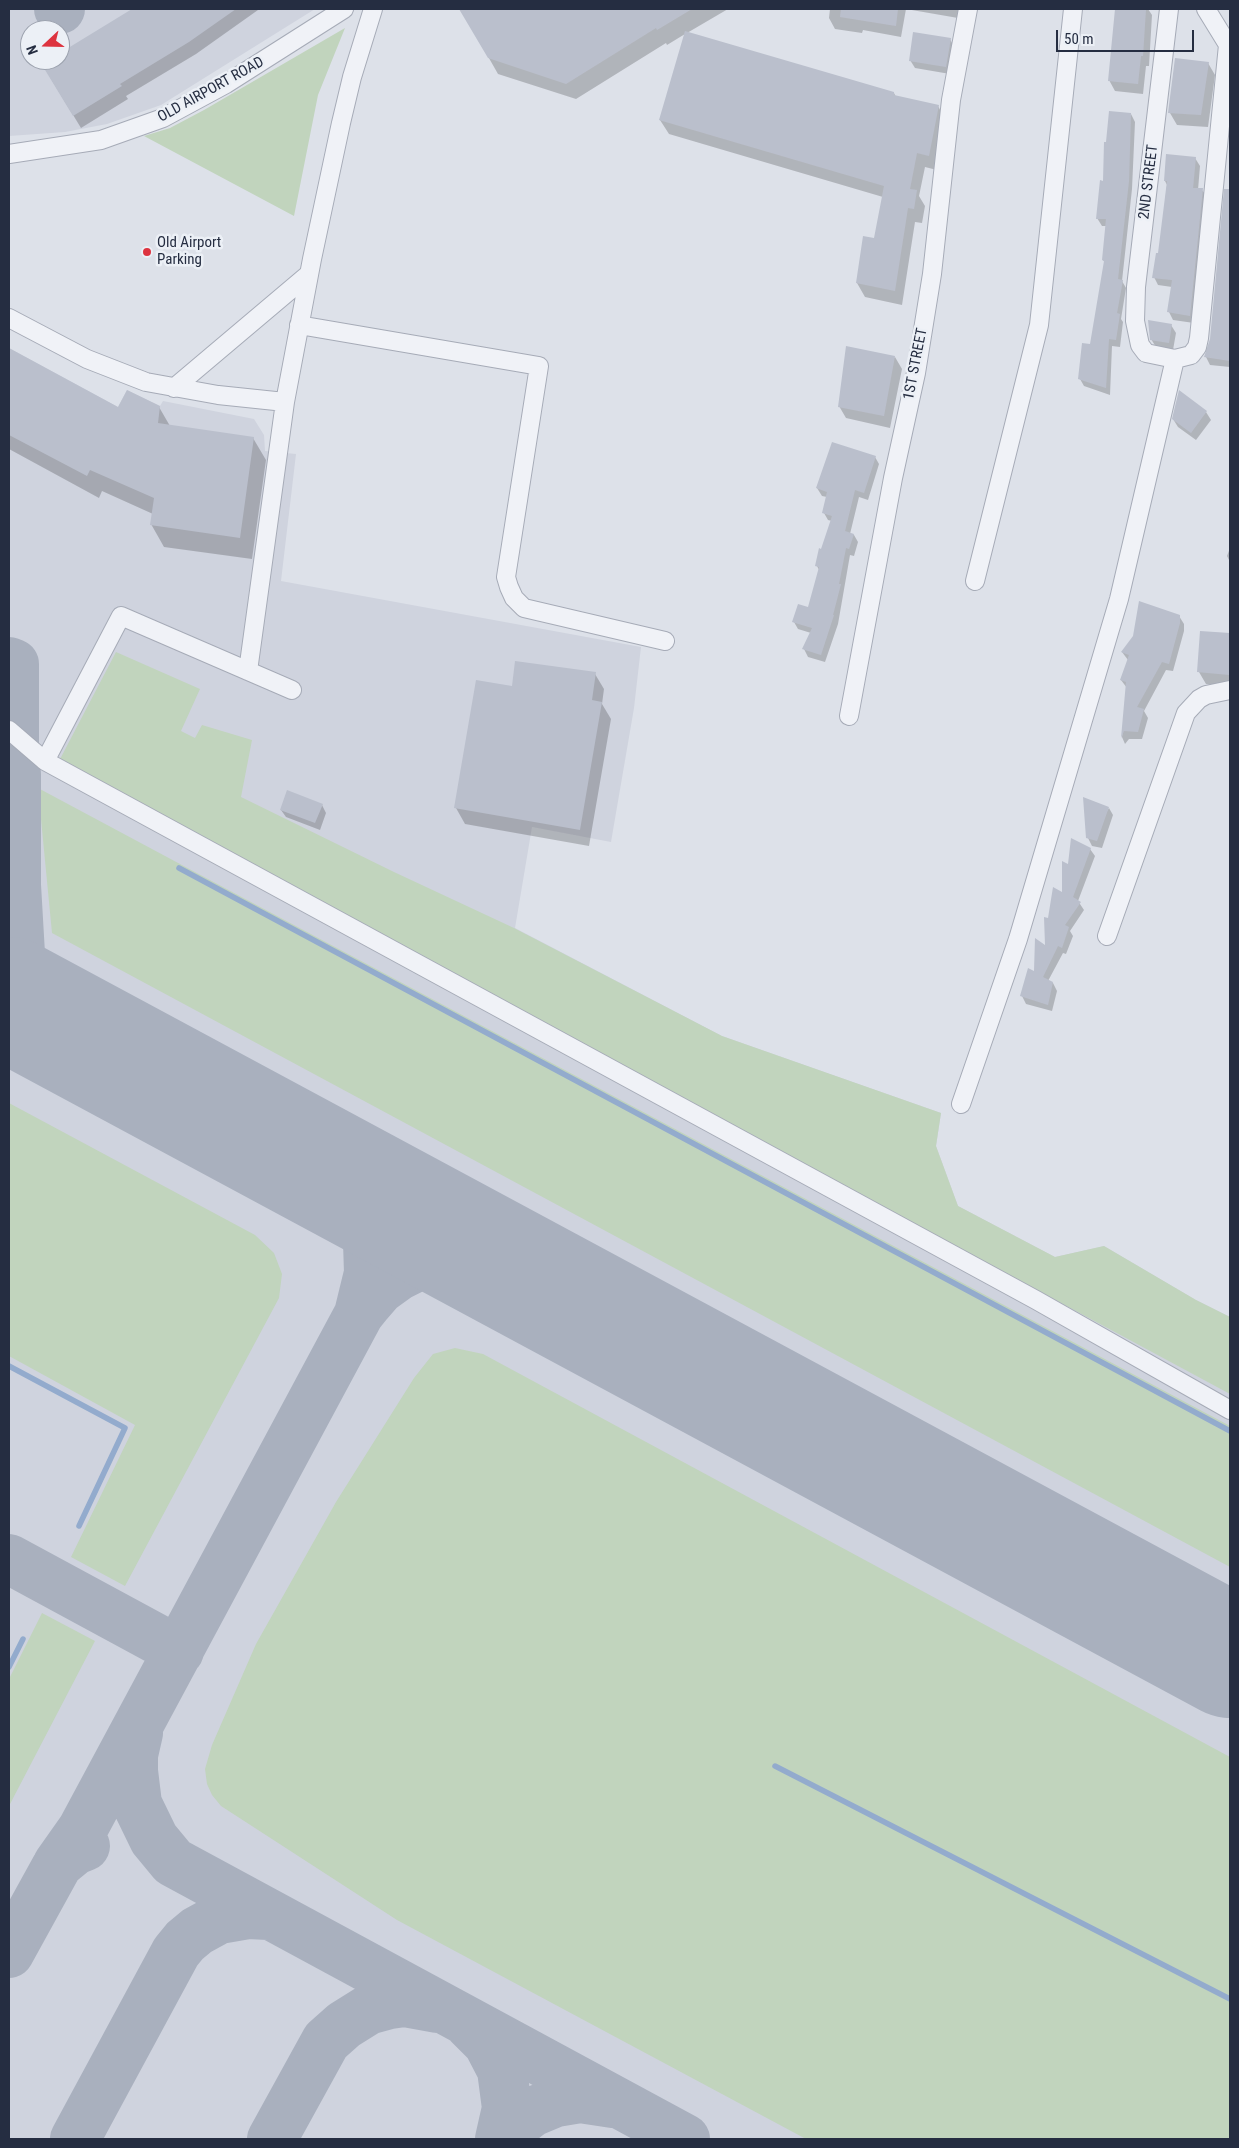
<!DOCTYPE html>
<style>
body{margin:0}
#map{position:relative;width:1239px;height:2148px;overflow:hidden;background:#dde1e9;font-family:"Roboto Condensed",sans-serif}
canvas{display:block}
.frame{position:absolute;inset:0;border:10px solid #252d41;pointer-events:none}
.north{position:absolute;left:20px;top:20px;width:50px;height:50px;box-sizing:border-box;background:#ecf0f6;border:1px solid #9ca2ae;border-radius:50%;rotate:249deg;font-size:14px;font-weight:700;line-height:20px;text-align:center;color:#252d41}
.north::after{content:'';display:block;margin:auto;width:18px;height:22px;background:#dd333f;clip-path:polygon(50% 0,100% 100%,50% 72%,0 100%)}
.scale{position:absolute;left:1056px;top:30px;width:138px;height:22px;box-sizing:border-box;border:2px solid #252d41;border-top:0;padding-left:6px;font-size:15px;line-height:18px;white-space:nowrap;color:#252d41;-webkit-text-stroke:4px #ecf0f6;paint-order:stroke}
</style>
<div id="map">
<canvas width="1239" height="2148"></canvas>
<div class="frame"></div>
<div class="north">N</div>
<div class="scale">50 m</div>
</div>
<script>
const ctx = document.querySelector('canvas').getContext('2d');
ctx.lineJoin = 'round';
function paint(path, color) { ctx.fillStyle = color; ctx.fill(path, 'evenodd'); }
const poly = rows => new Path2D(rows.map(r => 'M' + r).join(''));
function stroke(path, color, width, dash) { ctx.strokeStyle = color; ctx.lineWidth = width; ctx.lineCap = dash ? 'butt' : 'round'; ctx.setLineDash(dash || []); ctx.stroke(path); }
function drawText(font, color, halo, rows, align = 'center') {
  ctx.font = font + ' "Roboto Condensed",sans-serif'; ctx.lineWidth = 5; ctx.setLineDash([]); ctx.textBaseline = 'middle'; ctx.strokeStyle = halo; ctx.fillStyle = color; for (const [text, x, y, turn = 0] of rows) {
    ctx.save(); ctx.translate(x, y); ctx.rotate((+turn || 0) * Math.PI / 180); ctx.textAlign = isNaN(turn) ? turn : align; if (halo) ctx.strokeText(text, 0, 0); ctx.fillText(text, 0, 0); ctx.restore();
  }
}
paint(poly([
 [9,9,315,9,161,105,107,124,65,132,9,136],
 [30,30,60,30,60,60,30,60],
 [9,348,118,407,127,390,160,406,163,401,254,419,264,435,265,451,296,454,281,581,641,647,634,708,611,842,532,827,515,928,722,1036,941,1113,936,1146,958,1206,1055,1257,1104,1246,1196,1300,1230,1317,1230,2139,9,2139]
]), '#cfd3de');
paint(poly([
 [345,28,318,95,294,216,144,136,170,128,204,110],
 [116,652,200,689,181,731,195,738,202,725,252,740,241,797,394,872,514,928,722,1036,941,1113,936,1146,958,1206,1055,1257,1104,1246,1196,1300,1230,1317,1230,1394,58,763],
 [38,788,1230,1426,1230,1567,52,933],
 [9,1103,255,1235,274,1253,282,1274,279,1298,125,1586,71,1557,135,1425,9,1356],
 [455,1348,483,1354,1230,1757,1230,2139,806,2139,397,1920,221,1806,212,1795,207,1784,205,1769,212,1745,256,1644,336,1502,414,1378,433,1354],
 [42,1613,95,1641,9,1806,9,1679]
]), '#c1d4bd');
paint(poly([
 [136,9,257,9,258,10,196,54,126,96,128,99,81,128,50,77,51,60,60,60,60,55],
 [461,9,512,9,515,15,525,9,728,9,687,33,894,93,896,97,938,106,946,121,937,170,925,167,919,196,925,206,922,223,915,222,902,305,865,297,857,283,875,240,883,197,669,134,660,120,685,34,667,45,666,43,576,99,498,74],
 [830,9,906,9,901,37,863,30,862,33,835,29,829,18],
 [906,9,960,9,958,18],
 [1116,9,1148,9,1152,15,1149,66,1146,66,1143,94,1115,91,1109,80],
 [950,39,954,47,950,74,915,68,910,60],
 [1208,63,1215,75,1208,127,1177,125,1170,113],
 [1131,114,1135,122,1132,189,1122,281,1126,288,1121,319,1123,322,1120,347,1112,346,1110,395,1084,386,1080,379,1091,346,1105,263,1103,260,1106,226,1102,226,1097,218,1104,182],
 [1195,158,1200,166,1198,190,1202,190,1207,197,1194,323,1173,320,1169,312,1172,287,1158,285,1154,277,1159,255,1167,185,1165,181],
 [1226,190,1230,190,1230,367,1210,365,1206,357,1211,339],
 [1171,325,1176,333,1173,350,1156,347,1151,339],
 [9,349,118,409,159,407,170,426,253,438,266,460,252,559,164,547,151,524,153,514,102,491,99,498,9,449],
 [895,357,902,369,890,428,846,418,839,406],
 [1206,412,1211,420,1196,440,1178,427,1173,419],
 [875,457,879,464,868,500,859,497,850,534,854,535,858,542,854,556,850,555,838,624,825,662,808,657,804,649,811,633,798,629,794,622,809,608,819,570,817,566,832,521,828,520,824,513,827,497,822,496,817,488],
 [1230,548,1230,562,1227,556],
 [1179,616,1184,624,1184,631,1173,671,1166,670,1144,711,1148,718,1142,739,1129,739,1125,744,1122,737,1127,688,1121,680,1128,660,1122,652],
 [1202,632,1230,634,1230,686,1206,684,1199,672],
 [595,674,604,689,602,704,611,719,589,846,465,824,456,808,513,687],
 [322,805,326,813,320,830,286,817,281,810],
 [1109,808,1113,815,1102,848,1092,846,1088,838],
 [1090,849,1095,856,1078,901,1084,910,1070,931,1073,936,1066,954,1063,953,1048,981,1053,983,1057,991,1052,1011,1026,1004,1022,996,1046,947,1049,920,1063,894,1069,866]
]), '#0003');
stroke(poly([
 [179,868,1230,1431],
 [9,1366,125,1428,79,1526],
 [9,1667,23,1639],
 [775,1766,1230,1999]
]), '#93abcd', 5.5);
stroke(poly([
 [59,9,60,9],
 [9,662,14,664,14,756],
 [9,739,16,774,16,885,23,1006],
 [330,1171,354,1204,363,1224,368,1242,369,1273,359,1314],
 [9,1559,179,1651],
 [138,1733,133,1755,133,1771,137,1804,154,1839,173,1862,685,2139],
 [58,1864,82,1830,359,1314,367,1304,380,1289,398,1276,418,1266,439,1260,463,1259,508,1267],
 [9,1953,58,1864,75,1850,85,1846],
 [469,2024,488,2043,502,2070,507,2108,500,2139],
 [75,2139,176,1952,185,1941,197,1931,219,1919,248,1914,269,1915],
 [272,2139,326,2041,344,2025,368,2010,390,2004,404,2002,437,2008],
 [503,2139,519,2122,532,2112,556,2102,580,2098,613,2103]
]), '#a9b0be', 50);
stroke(poly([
 [9,999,1230,1656]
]), '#a9b0be', 124);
paint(poly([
 [132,9,236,9,189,42,120,84,122,86,73,116,39,60,60,60,60,53],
 [459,9,692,9,657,30,656,28,566,84,488,58],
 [841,9,898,9,896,26,840,17],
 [1115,9,1146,9,1143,56,1141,56,1138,84,1108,81],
 [685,31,894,92,894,95,939,105,929,156,917,153,910,189,917,190,914,209,908,208,895,291,856,283,863,236,874,238,884,186,659,120],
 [913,32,951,38,946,67,909,61],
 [1175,58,1209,62,1201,115,1168,113],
 [1109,111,1131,113,1129,181,1118,279,1123,280,1117,313,1120,314,1116,340,1109,339,1106,388,1078,379,1082,343,1090,344,1104,261,1102,260,1106,219,1096,219,1100,180,1103,181,1104,142,1106,142],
 [1166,154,1196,157,1193,188,1203,188,1190,316,1167,312,1172,280,1152,278,1156,253,1158,253,1167,181,1164,181],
 [1224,189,1230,189,1230,361,1204,357,1210,339],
 [1148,320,1172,324,1169,343,1150,340],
 [846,346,895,356,884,416,838,407],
 [9,348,118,407,127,390,160,406,158,423,254,437,240,538,150,525,154,498,90,470,87,476,9,435],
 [1179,390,1207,411,1191,433,1172,419],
 [832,442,876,456,864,493,855,490,845,531,854,534,849,549,846,548,839,584,841,584,833,615,834,615,821,655,802,649,812,628,792,622,798,604,808,607,819,567,815,566,819,548,821,549,832,516,822,513,827,492,816,488],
 [1139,601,1180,615,1180,623,1169,664,1162,662,1137,707,1144,709,1138,732,1124,731,1121,738,1126,682,1120,680,1129,655,1121,652,1133,636],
 [1200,631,1230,633,1230,675,1197,672],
 [515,661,596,672,592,700,602,702,580,830,454,808,476,680,512,686],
 [287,790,323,804,315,823,280,810],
 [1083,797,1109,807,1097,841,1086,838],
 [1071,838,1091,848,1073,897,1081,902,1065,925,1069,927,1062,948,1058,946,1043,977,1053,982,1048,1005,1020,996,1028,968,1034,971,1035,938,1045,945,1044,917,1048,918,1053,887,1062,892,1062,861,1068,864]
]), '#babfcc');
const minor = poly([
 [1169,9,1136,287,1135,321,1140,345,1146,353,1175,359,1191,355,1197,347,1199,338,1228,45],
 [1206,9,1230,48],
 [9,154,101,140,163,118,226,84,344,9],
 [9,318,87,359,146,382,218,395,285,402],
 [299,325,539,366,506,577,509,587,514,598,524,608,665,641],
 [174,388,309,274],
 [975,581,1039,325,1073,9],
 [248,671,285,402,312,259,341,123,352,77,373,9],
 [849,716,893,478,916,373,932,274,951,100,968,9],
 [9,730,45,761,1036,1300,1230,1410],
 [45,761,121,616,292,690],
 [1107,936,1186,713,1199,699,1206,695,1230,690],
 [961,1104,1018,939,1119,599,1175,359]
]);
stroke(minor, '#a6abb7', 20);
stroke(minor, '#f0f2f7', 18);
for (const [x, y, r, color] of [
 [147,252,5,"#dd333f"]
]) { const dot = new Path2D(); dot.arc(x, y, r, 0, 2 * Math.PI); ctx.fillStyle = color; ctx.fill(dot); stroke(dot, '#ecf0f6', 2); }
drawText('15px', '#252d41', '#ecf0f6', [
 ["OLD AIRPORT ROAD",211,90,-29],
 ["2ND STREET",1149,182,-83],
 ["1ST STREET",916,364,-79]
]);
drawText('15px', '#252d41', '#ecf0f6', [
 ["Old Airport",157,243],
 ["Parking",157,260]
], 'left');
</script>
